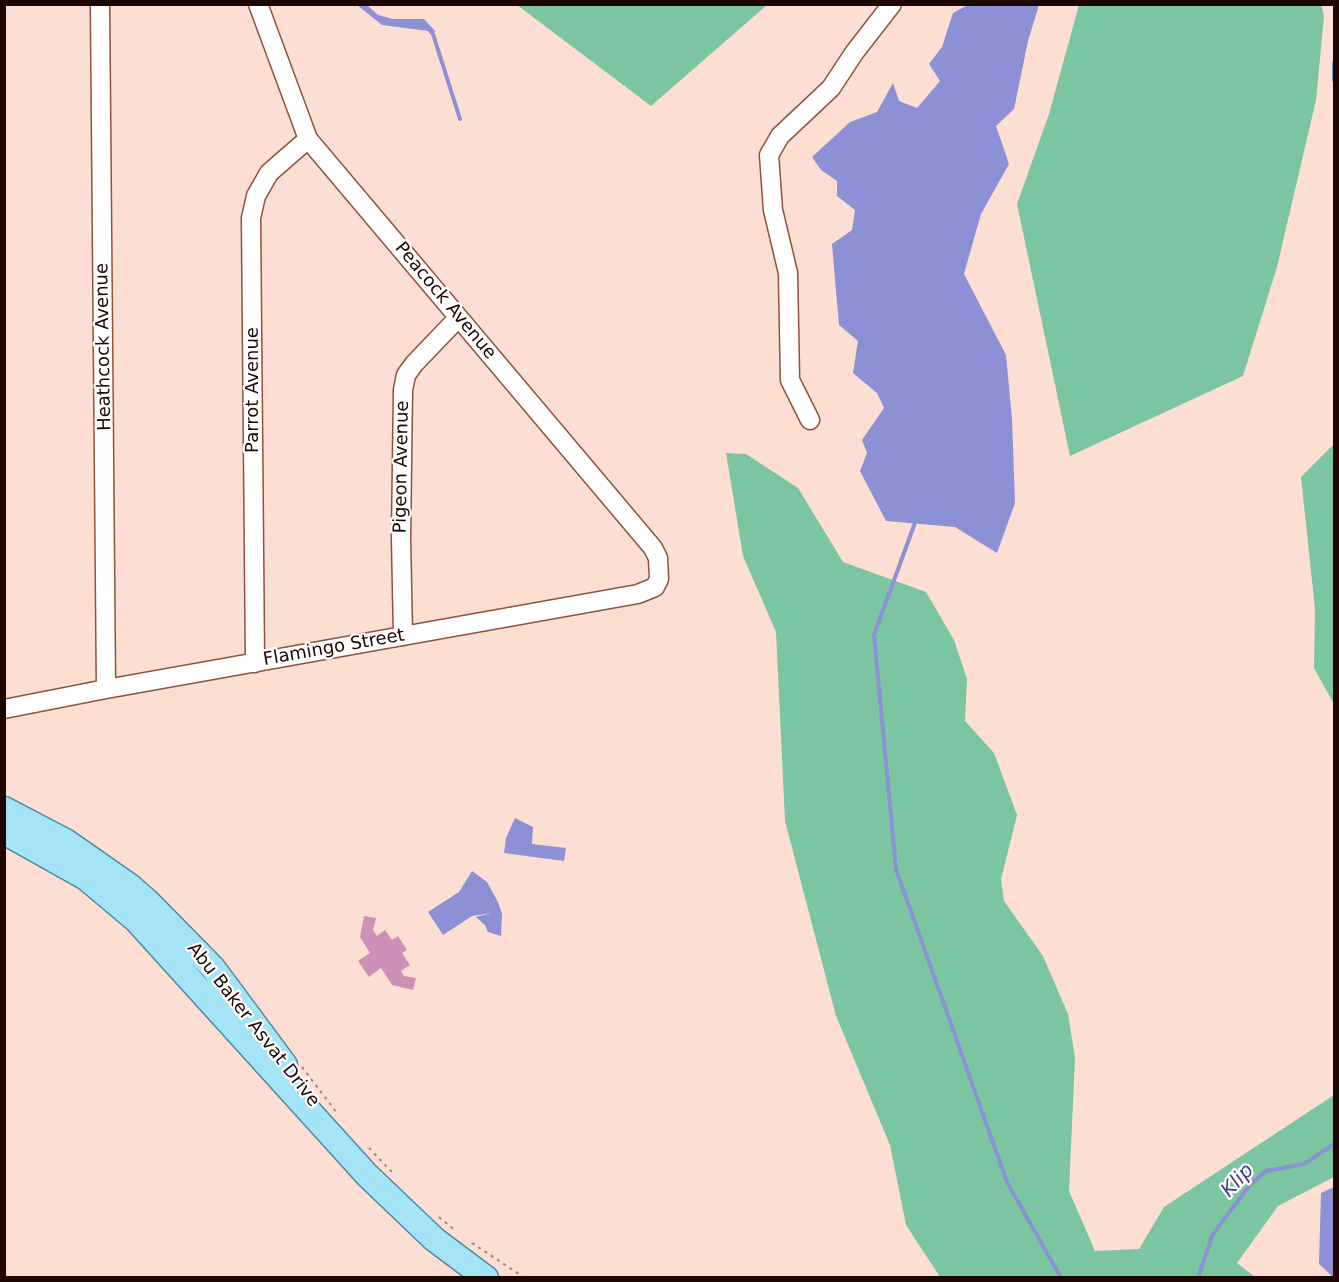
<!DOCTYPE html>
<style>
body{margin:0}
#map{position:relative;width:1339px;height:1282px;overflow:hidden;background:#fdded3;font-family:"DejaVu Sans",sans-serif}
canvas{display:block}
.frame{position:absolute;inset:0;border:6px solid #1e0601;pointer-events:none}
</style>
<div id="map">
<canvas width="1339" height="1282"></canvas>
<div class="frame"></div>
</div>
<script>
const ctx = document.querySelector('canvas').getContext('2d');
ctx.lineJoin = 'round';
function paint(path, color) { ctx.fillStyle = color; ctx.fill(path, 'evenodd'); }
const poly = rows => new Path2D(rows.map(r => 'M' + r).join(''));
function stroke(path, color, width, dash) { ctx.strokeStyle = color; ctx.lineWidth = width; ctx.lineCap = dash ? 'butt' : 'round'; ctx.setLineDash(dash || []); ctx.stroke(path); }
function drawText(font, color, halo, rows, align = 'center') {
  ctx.font = font + ' "DejaVu Sans",sans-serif'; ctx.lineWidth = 4.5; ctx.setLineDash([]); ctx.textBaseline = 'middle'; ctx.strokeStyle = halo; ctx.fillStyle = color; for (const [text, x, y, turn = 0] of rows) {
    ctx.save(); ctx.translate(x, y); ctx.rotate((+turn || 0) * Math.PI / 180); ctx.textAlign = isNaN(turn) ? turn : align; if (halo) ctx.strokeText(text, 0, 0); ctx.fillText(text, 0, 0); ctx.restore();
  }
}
paint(poly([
 [517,5,767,5,651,106],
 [1079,5,1321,4,1324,16,1316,100,1277,267,1243,376,1070,456,1017,204,1049,114],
 [1334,444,1334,704,1314,668,1315,609,1301,477],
 [726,453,746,454,798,488,843,562,926,592,954,640,967,679,965,721,994,753,1017,815,1001,879,1004,901,1043,956,1068,1014,1075,1058,1069,1191,1095,1251,1139,1249,1164,1207,1334,1095,1334,1177,1278,1206,1237,1263,1255,1277,940,1277,906,1225,890,1145,836,1016,785,821,776,632,743,556]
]), '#7bc6a0');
paint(poly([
 [357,5,367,5,378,15,393,19,424,19,436,32,382,25],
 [968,5,1039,5,1028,41,1014,109,996,126,1009,164,981,214,964,274,1006,355,1012,419,1015,503,997,553,955,527,886,521,860,471,867,453,862,440,884,408,877,393,853,373,858,341,839,325,832,244,852,230,855,210,837,196,837,181,821,170,812,157,850,122,877,112,893,83,899,101,917,108,940,81,929,64,942,47,953,13],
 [515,818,533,827,532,844,566,848,564,861,504,853,506,838],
 [472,871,487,882,498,902,502,914,501,936,488,932,485,925,476,917,491,913,472,916,443,935,428,912,459,892],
 [1334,1187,1334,1278,1319,1264,1321,1193]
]), '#8c90d4');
stroke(poly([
 [428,28,433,34,460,119],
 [1334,63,1334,80],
 [916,520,874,635,896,869,1007,1182,1061,1278],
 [1198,1278,1213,1234,1250,1185,1266,1171,1304,1164,1334,1144]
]), '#8c90d4', 4);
paint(poly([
 [364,916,376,918,373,930,377,936,385,930,392,940,398,936,407,950,402,953,410,965,401,971,404,976,416,978,413,990,392,985,381,968,369,977,358,961,370,953,360,937]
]), '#cf90b8');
const minor = poly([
 [100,4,106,689],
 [810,420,790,380,788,273,773,210,769,155,780,136,831,88,854,53,892,4],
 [403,636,401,538,403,390,406,375,414,364,458,318],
 [255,663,251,218,256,196,269,173,308,139],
 [4,709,106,689,638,594,655,587,659,579,658,558,653,548,308,139,258,4]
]);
const major = poly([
 [4,809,67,842,130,886,147,901,213,968,285,1065],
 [4,832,86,878,136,920,367,1175,434,1239,486,1278]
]);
stroke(minor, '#92523a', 21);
stroke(major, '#4f899d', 27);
stroke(poly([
 [302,1067,337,1113],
 [369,1148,392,1172],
 [439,1217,456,1231],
 [472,1243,525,1278]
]), '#a3877e', 2, [3, 4.5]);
stroke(minor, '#fff', 18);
stroke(major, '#a5e3f7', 24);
drawText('18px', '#1e0601', '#fff', [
 ["Peacock Avenue",445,301,50],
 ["Heathcock Avenue",104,347,-91],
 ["Parrot Avenue",253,390,-90],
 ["Pigeon Avenue",402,467,-89],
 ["Flamingo Street",334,648,-10],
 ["Abu Baker Asvat Drive",253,1025,52]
]);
drawText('italic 20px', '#413d8f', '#fff', [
 ["Klip",1238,1181,-47]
]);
</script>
